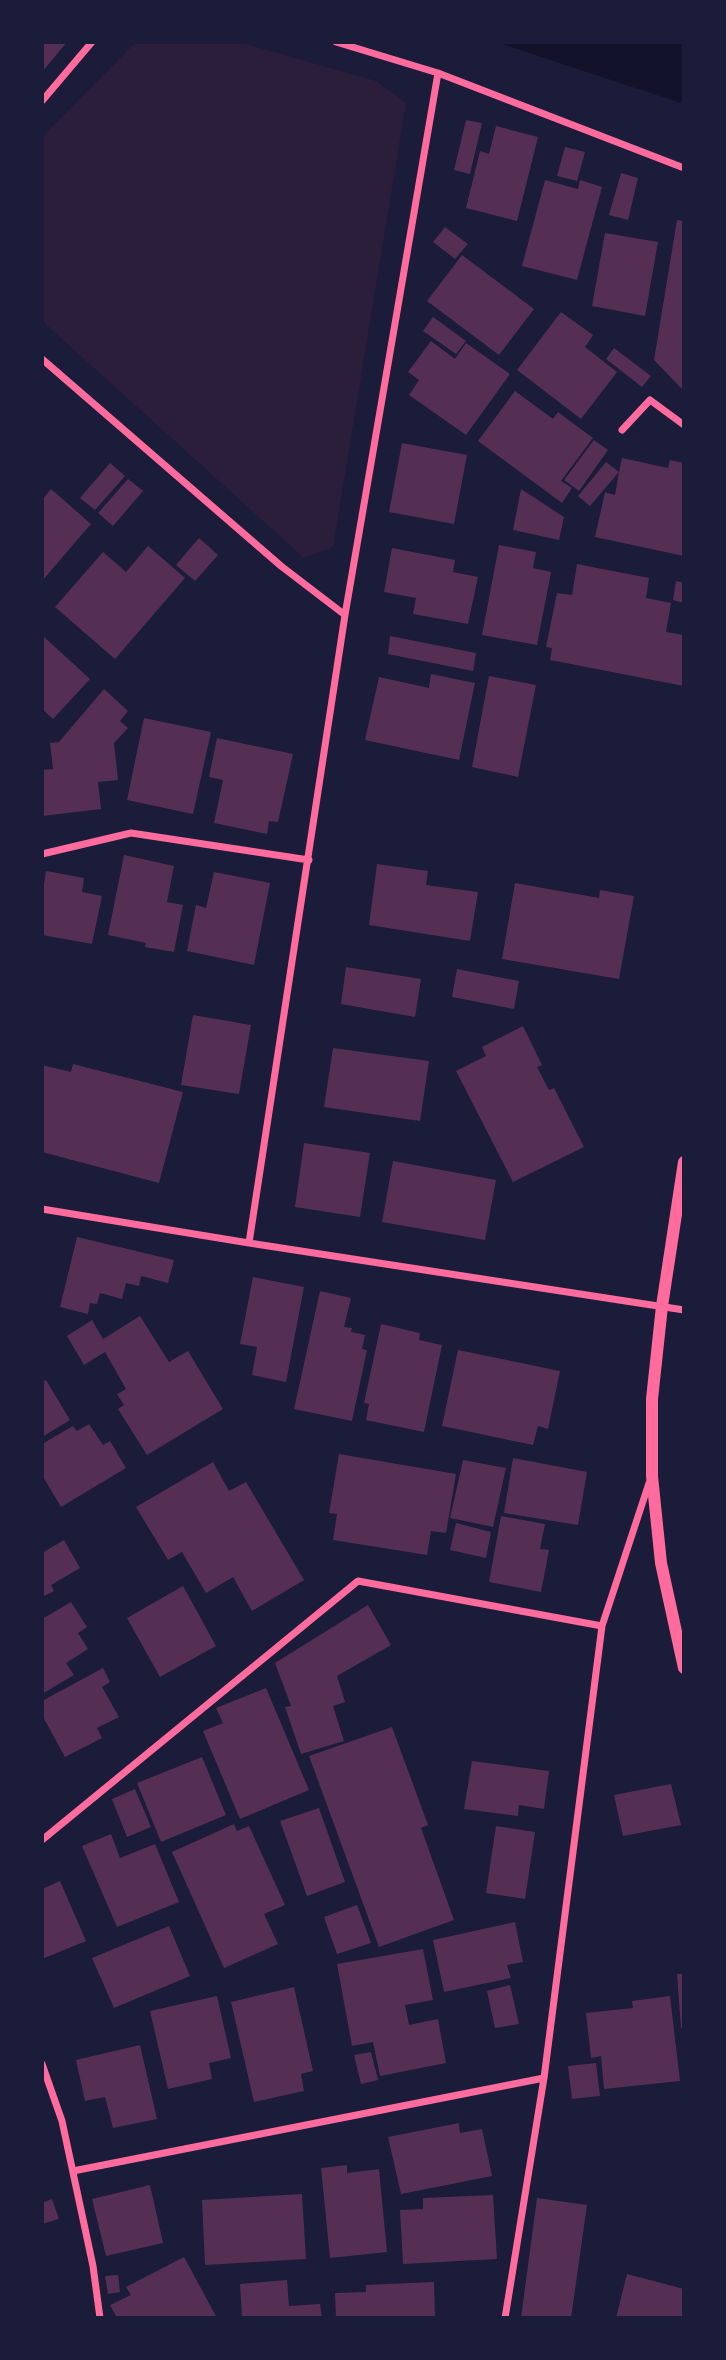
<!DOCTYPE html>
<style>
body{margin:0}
#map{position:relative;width:726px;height:2360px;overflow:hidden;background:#1b1b3a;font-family:"Roboto Condensed",sans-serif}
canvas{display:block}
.frame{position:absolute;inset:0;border:44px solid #1b1b3a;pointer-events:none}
</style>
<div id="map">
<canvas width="726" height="2360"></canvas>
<div class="frame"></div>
</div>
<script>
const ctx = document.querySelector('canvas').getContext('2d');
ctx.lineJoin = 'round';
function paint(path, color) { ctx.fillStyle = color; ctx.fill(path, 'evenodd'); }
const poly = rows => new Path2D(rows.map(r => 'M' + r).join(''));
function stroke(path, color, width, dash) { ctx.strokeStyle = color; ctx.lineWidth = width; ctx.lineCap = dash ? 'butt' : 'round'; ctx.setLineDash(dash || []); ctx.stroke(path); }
paint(poly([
 [136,42,239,42,376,81,406,103,333,547,304,558,42,321,42,137]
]), '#2a1e3b');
paint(poly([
 [496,42,684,42,684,104]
]), '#12122b');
paint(poly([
 [42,42,67,42,42,72],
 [466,120,482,123,470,174,454,170],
 [496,126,538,137,517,221,466,208,480,151,489,154],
 [565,147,585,152,577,181,557,176],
 [621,173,638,178,628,220,609,215],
 [545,180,578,189,580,180,602,187,577,280,522,266],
 [677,220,684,221,684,391,654,360],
 [445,227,468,244,455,259,433,242],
 [605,233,658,242,645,316,592,306],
 [462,255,534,309,499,355,427,301],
 [561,312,593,335,585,347,617,372,581,419,517,370],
 [433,317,466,341,456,354,423,331],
 [431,341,455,359,466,343,510,374,466,435,409,395,419,380,408,372],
 [614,348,651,376,642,387,606,359],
 [515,391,553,419,558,412,593,438,561,481,572,488,562,503,478,441],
 [594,440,608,450,579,491,564,480],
 [402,443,467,455,454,524,389,512],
 [622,458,668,468,670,460,684,463,684,556,595,537,605,492,615,495,619,472,590,506,578,496,606,462,619,472],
 [110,463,125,476,95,510,80,498],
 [128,479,143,491,113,526,98,513],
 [51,489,91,524,42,581,42,500],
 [521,489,564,517,559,540,513,530],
 [199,538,218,555,195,581,176,565],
 [499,545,536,552,533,568,551,572,537,645,482,635],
 [148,546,185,578,115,659,55,607,103,552,126,572],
 [392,548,455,560,453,572,478,577,468,624,413,614,416,598,384,592],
 [577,564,649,578,646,598,671,603,666,632,684,635,684,686,550,660,552,648,546,647,557,593,572,595],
 [676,581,684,583,684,603,673,600],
 [42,635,90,679,53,719,42,709],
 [390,636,476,653,473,671,388,654],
 [431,674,475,683,459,760,365,740,379,677,429,688],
 [489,676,536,685,518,777,472,767],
 [104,689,128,711,120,721,128,728,114,743,118,780,98,782,101,809,42,816,42,770,53,769,50,743,59,742],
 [144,718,211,732,193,814,127,800],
 [217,738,293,754,278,822,269,821,267,834,214,823,223,780,209,777],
 [124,855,174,866,167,902,183,905,174,952,145,947,146,943,108,935],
 [377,864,428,871,426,885,478,892,470,941,369,925],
 [46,871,84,878,82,892,102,896,92,944,42,935,42,884,44,884],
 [214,872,270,883,254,965,187,951,196,905,206,908],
 [515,883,599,898,600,890,634,896,619,979,502,959],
 [346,967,421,979,415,1017,341,1004],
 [457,969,519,981,514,1009,452,997],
 [193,1015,251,1025,239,1094,181,1085],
 [523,1026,542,1065,537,1067,549,1090,554,1088,584,1147,513,1182,456,1071,486,1056,482,1047],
 [333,1048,429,1061,420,1121,324,1107],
 [73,1064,183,1092,159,1183,42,1152,42,1065,71,1072],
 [304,1143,370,1153,360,1217,295,1207],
 [393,1161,496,1180,485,1240,382,1222],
 [77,1237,174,1260,168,1283,141,1276,139,1286,126,1283,122,1299,100,1293,97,1304,90,1303,88,1314,60,1307],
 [253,1277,304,1287,286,1382,252,1375,257,1347,240,1344],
 [320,1291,351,1298,344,1327,352,1328,351,1332,365,1335,362,1349,367,1350,352,1421,294,1409],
 [140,1316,169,1362,188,1351,223,1409,147,1455,118,1409,124,1405,117,1394,126,1389,105,1352,84,1365,67,1336,92,1320,103,1339],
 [381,1324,420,1333,419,1340,442,1345,424,1432,366,1420,369,1404,364,1403],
 [458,1350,560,1371,548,1429,538,1426,533,1445,442,1426],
 [46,1380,70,1420,42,1437,42,1382],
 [89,1424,103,1445,110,1441,126,1468,61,1507,42,1475,42,1444,73,1426,77,1431],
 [339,1454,456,1474,446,1533,431,1531,427,1555,333,1540,337,1514,329,1513],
 [513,1458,587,1472,578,1525,504,1513],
 [463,1460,506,1468,493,1527,450,1518],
 [213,1462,229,1491,246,1482,304,1580,252,1611,233,1577,206,1593,182,1552,168,1560,136,1507],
 [501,1516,545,1524,540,1549,549,1550,541,1592,489,1582],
 [456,1523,491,1532,486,1558,450,1550],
 [64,1540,80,1568,51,1585,54,1591,42,1597,42,1553],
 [183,1586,216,1646,160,1677,127,1618],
 [71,1602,87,1627,78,1633,88,1649,66,1663,74,1675,42,1694,42,1619],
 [368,1605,391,1645,337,1676,345,1702,333,1706,344,1741,301,1754,285,1707,291,1706,275,1663],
 [103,1668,110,1682,102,1687,119,1717,97,1728,102,1738,65,1757,42,1715,42,1701],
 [266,1688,309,1790,240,1819,203,1731,223,1723,216,1708],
 [392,1727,428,1825,421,1828,454,1920,379,1947,309,1756],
 [202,1757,226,1815,161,1842,137,1783],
 [472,1761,549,1771,544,1809,519,1805,518,1816,464,1809],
 [671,1784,681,1825,623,1836,614,1795],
 [135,1789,151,1827,127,1837,112,1799],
 [319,1808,345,1882,307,1896,280,1821],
 [234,1824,237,1831,249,1826,285,1905,264,1914,278,1944,224,1968,172,1852],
 [496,1826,535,1832,525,1899,486,1893],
 [111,1834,120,1858,155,1844,179,1902,117,1927,82,1846],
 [60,1881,86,1941,42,1959,42,1889],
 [357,1905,371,1943,337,1954,324,1917],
 [515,1922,523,1962,507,1965,511,1978,444,1992,433,1940],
 [169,1926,190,1976,114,2008,92,1958],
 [423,1949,433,2000,405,2005,409,2025,438,2019,446,2063,380,2076,373,2042,352,2046,337,1964],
 [677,1974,684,1974,684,2028,681,2028],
 [510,1985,519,2024,495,2028,487,1991],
 [294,1987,313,2071,301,2074,304,2091,254,2102,231,2002],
 [217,1996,231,2058,209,2063,212,2079,168,2089,150,2011],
 [670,1996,680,2081,604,2089,601,2056,591,2058,586,2013,633,2008,632,2001],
 [140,2045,157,2119,113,2128,105,2097,85,2101,76,2060],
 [371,2052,378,2080,361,2084,354,2055],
 [596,2063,600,2096,572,2099,568,2066],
 [459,2123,460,2133,482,2129,492,2176,401,2194,388,2137],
 [347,2165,347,2173,379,2169,387,2252,330,2258,321,2168],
 [150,2185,163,2243,106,2256,92,2199],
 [302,2194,306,2259,205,2265,202,2200],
 [493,2195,497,2259,403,2264,400,2210,423,2209,423,2198],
 [537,2198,587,2205,571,2318,521,2318],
 [52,2199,59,2219,42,2224,42,2203],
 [184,2257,217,2318,117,2318,110,2305,131,2295,126,2287],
 [627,2274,684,2289,684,2318,616,2318],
 [118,2275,120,2292,108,2294,105,2276],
 [287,2280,289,2306,320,2304,322,2318,242,2318,240,2284],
 [434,2282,435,2318,336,2318,335,2293,366,2292,366,2285]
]), '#542f53');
stroke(poly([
 [336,42,438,73,684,168],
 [42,101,92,42],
 [42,359,281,566,345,615,438,73],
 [622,430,650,400,684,425],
 [42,854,131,833,309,860],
 [42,1209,249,1243,684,1310],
 [249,1243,345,615],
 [42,1840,358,1581,602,1626],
 [42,2064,62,2121,93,2266,100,2318],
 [73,2171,544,2078],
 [505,2318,544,2078,602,1626,649,1483]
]), '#ff6b9d', 7);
stroke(poly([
 [684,1162,662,1306,652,1399,652,1476,661,1563,684,1668]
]), '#ff6b9d', 12);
</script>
